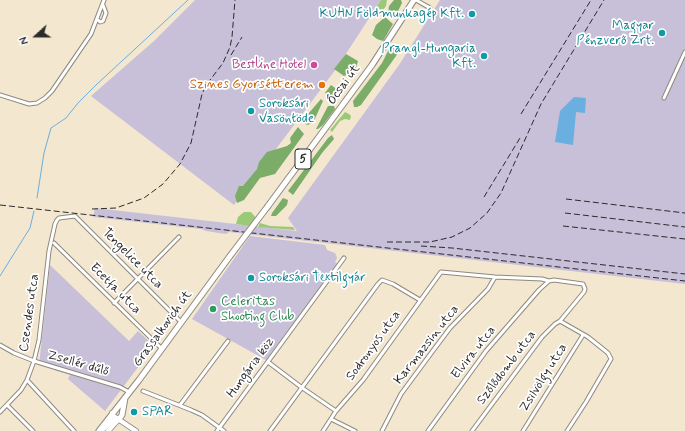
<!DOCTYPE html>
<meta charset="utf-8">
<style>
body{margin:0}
#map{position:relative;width:685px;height:431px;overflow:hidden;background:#f3e7d0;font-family:Mynerve,sans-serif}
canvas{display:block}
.north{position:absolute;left:16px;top:16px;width:40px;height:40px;-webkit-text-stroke:3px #fff;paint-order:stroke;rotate:249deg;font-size:11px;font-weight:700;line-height:16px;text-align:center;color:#2b2b2b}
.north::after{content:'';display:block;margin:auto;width:14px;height:18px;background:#2b2b2b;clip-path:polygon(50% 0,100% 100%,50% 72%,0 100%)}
</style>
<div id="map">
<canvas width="685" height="431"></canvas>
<div class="north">N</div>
</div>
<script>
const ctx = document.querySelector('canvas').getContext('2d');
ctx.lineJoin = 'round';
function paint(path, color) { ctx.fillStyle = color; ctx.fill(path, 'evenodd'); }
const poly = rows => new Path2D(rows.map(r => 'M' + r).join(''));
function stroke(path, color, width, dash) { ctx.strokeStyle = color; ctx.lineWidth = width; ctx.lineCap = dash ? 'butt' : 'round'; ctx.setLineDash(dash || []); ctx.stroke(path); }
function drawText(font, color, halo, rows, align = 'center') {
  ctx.font = font + ' Mynerve,sans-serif'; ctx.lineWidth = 3.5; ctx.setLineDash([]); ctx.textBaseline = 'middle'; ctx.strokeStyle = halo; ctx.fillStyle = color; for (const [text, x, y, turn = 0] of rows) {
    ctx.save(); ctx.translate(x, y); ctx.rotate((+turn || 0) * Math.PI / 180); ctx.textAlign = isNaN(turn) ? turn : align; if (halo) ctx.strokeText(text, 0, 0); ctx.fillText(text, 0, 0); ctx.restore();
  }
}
paint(poly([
 [195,0,381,0,336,69,234,205,91,96,154,41],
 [440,0,685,0,685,284,229,232,226,234,206,231,201,229,93,217,95,208,297,231,288,218,399,65],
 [250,236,325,245,327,250,335,253,337,258,335,262,338,264,334,269,266,360,192,319],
 [50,265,129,341,138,331,154,346,105,411,68,379,70,375,39,365]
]), '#c8bfd8');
paint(poly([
 [381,0,387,0,386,6,383,10,376,8],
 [345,112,349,114,351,116,350,120,345,119,340,121,332,132,330,130],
 [244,212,251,212,256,218,250,226,236,224,238,217],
 [260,223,270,226,293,227,295,230,258,227]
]), '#9ac978');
paint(poly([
 [394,0,401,0,402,3,397,13,391,16,388,14,389,6],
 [385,17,393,24,383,41,377,39,372,35,376,25],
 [391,45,394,45,401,49,361,105,357,107,354,107,353,101,382,63],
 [346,54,358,61,355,71,344,76,334,69],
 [331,85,338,90,334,95,327,95,325,93],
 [321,99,323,101,313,123,307,125,302,121],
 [328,106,334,106,335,109,323,125,318,129,316,129],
 [298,127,304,134,275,174,260,178,244,200,237,203,235,196,239,186,243,186,257,169,259,162,267,152,287,146,291,143,290,138],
 [332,135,334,139,322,153,293,195,288,191,328,138],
 [283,198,288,200,287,205,276,216,271,216,272,213]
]), '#7bad68');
paint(poly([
 [574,97,586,98,585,113,576,112,573,145,555,142,560,111]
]), '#69afdf');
stroke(poly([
 [37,198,44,153,51,128,66,118,78,103,96,85,188,0],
 [0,276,30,228,34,211]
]), '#69afdf', 1);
const street = poly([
 [416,0,430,8],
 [98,20,100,22,103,21,106,13,103,5],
 [0,95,29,104,37,103,45,98,52,91,91,34,104,0],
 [664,98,685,52],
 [54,243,162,349],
 [114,303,179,237],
 [560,321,588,337,608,353,611,359,586,402,567,431],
 [0,345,14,353,34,361,120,387,129,392],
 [268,362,301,387,336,411],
 [27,380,74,431],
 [143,391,191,410,202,415,224,431],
 [7,405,33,431],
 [180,405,228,341],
 [0,412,21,390,27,380,34,361,39,340,49,251,55,224,57,220,59,218,75,216,179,320],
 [331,419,355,431],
 [217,431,344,258],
 [270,431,378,284,382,280,393,284,420,300],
 [323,431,336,411,363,380,441,272,495,277,542,279,549,281],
 [382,431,401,394,432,352,450,328,488,289,495,277],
 [428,431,486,351,539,290,549,281,554,280,583,284,585,289,584,292,560,321,555,324,542,337,472,431],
 [523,431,583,335]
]);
const secondary = poly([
 [112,413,112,415,136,431],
 [108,431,119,419]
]);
const primary = poly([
 [268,206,372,65,414,0],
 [103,429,112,421,119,419,122,415,125,398],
 [99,431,139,380,230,256]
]);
stroke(street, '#8f897e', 5);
stroke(secondary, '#8f897e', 6);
stroke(primary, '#8f897e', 7);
stroke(street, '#fff', 3);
stroke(secondary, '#fff', 4.5);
stroke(primary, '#fff', 5);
stroke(poly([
 [231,55,242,37],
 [521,114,591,0],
 [484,197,520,138],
 [566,199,685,213],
 [0,205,685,281],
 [92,209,116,208,144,198,163,184,180,164,191,143,202,94,207,84,223,63,230,47,232,37,235,0],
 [565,213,685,227],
 [563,226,685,239],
 [387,242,430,242,452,237,470,228,487,213,501,193,541,104,604,0],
 [421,246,452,248,685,274]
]), '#2b2b2b', 1, [6, 3]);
const primaryBridge = poly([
 [230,256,268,206]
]);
stroke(primaryBridge, '#8f897e', 7, []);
stroke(primaryBridge, '#fff', 5);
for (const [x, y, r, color] of [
 [472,14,4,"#0f9aa8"],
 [662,33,4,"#0f9aa8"],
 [484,56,4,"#0f9aa8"],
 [314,65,4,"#d1479c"],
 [322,85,4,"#e8710a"],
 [251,111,4,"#0f9aa8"],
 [251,278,4,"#0f9aa8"],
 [213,309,4,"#2e9e5b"],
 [134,412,4,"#0f9aa8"]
]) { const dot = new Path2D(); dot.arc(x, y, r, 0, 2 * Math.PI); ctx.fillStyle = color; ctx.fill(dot); stroke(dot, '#fff', 1.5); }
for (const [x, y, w] of [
 [303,159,16]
]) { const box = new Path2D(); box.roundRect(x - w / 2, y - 10, w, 20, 3); ctx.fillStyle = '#fff'; ctx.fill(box); stroke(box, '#2b2b2b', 1); }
drawText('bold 12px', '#2b2b2b', null, [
 ["5",303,159]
]);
drawText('13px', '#0d838f', '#fff', [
 ["KUHN Földmunkagép Kft.",464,14],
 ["Magyar",654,26],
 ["Pénzverő Zrt.",654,41],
 ["Prangl-Hungaria",476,49],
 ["Kft.",476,64],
 ["Soroksári",259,104,"left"],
 ["Vasöntöde",259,119,"left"],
 ["Soroksári Textilgyár",259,278,"left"],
 ["SPAR",142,412,"left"]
], 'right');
drawText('13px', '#b23c85', '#fff', [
 ["Bestline Hotel",306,65]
], 'right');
drawText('13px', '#c56008', '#fff', [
 ["Szines Gyorsétterem",314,85]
], 'right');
drawText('13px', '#2b2b2b', '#fff', [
 ["Ócsai út",344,85,-54],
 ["Tengelice utca",132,259,45],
 ["Ecetfa utca",115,289,45],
 ["Csendes utca",30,313,-82],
 ["Grassalkovich út",163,329,-54],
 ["Karmazsin utca",427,345,-52],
 ["Sodronyos utca",374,346,-54],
 ["Elvira utca",474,353,-52],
 ["Zsellér dűlő",78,364,16],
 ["Hungária köz",251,368,-54],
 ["Szőlődomb utca",507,368,-53],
 ["Zsilvölgy utca",544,378,-58]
]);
drawText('13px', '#27864d', '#fff', [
 ["Celeritas",221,302],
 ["Shooting Club",221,317]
], 'left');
</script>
